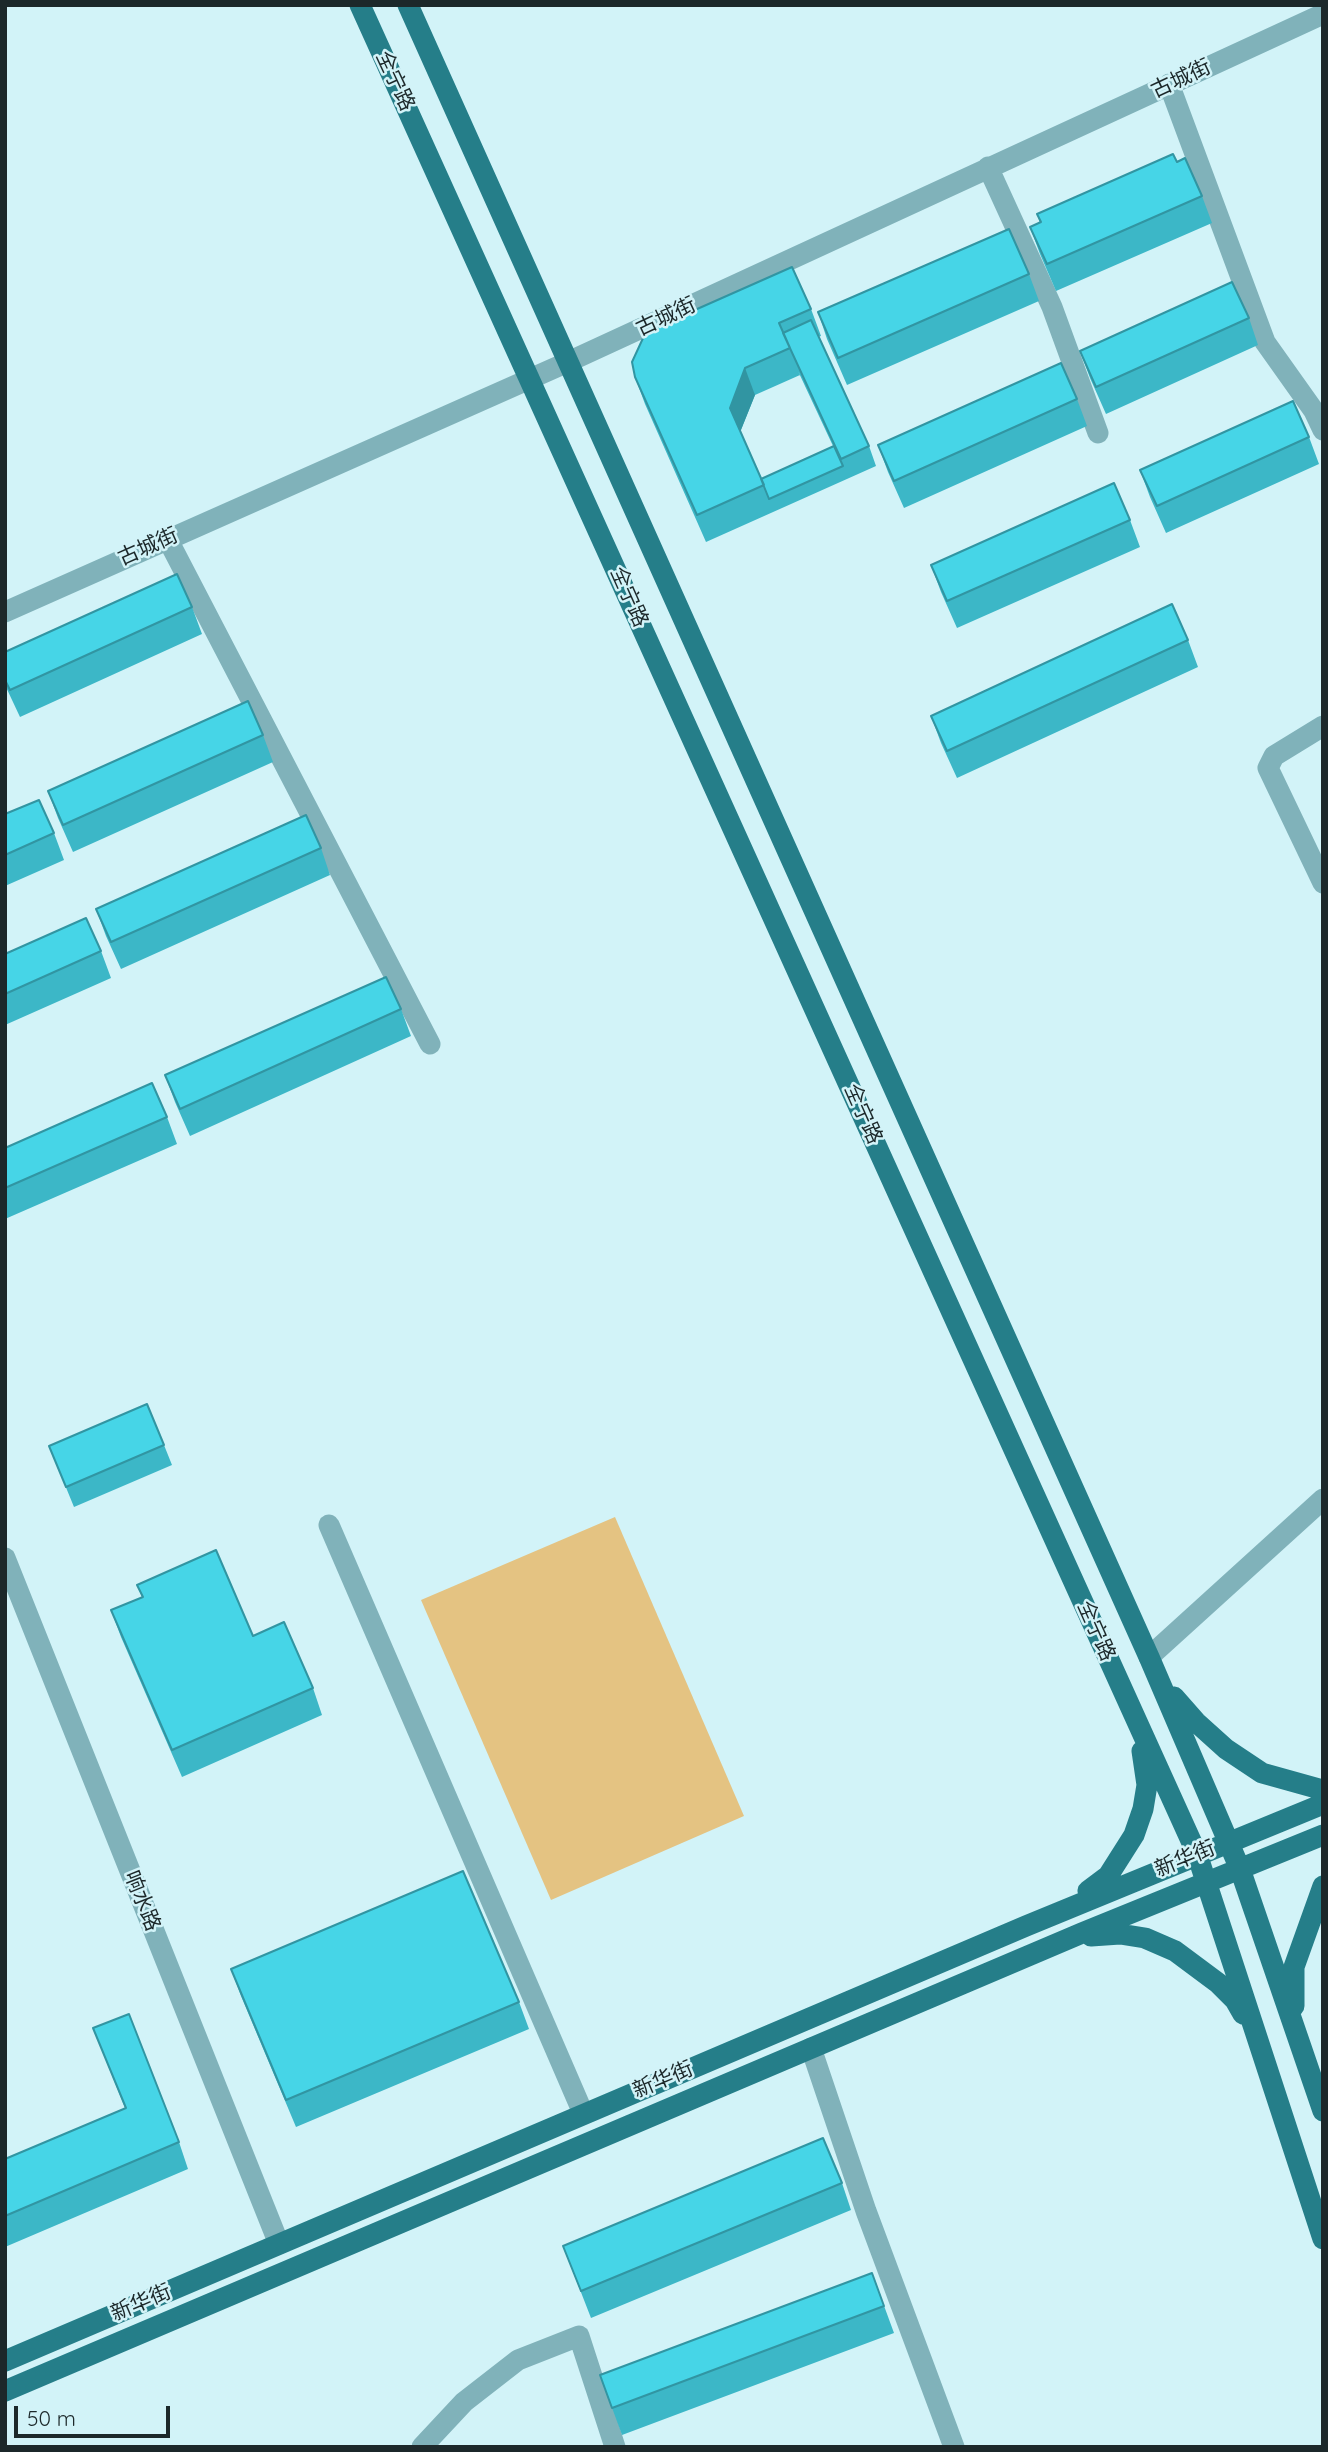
<!DOCTYPE html>
<meta charset="utf-8">
<style>
body{margin:0}
#map{position:relative;width:1328px;height:2452px;overflow:hidden;background:#d2f3f8;font-family:Quicksand,sans-serif}
canvas{display:block}
.frame{position:absolute;inset:0;border:7px solid #1c282a;pointer-events:none}
.scale{position:absolute;left:14px;top:2406px;width:156px;height:32px;box-sizing:border-box;border:4px solid #1c282a;border-top:0;padding-left:9px;font-size:21px;line-height:24px;white-space:nowrap;color:#1c282a;-webkit-text-stroke:5px #d2f3f8;paint-order:stroke}
</style>
<div id="map">
<canvas width="1328" height="2452"></canvas>
<div class="frame"></div>
<div class="scale">50 m</div>
</div>
<script>
const ctx = document.querySelector('canvas').getContext('2d');
ctx.lineJoin = 'round';
function paint(path, color) { ctx.fillStyle = color; ctx.fill(path, 'evenodd'); }
const poly = rows => new Path2D(rows.map(r => 'M' + r).join(''));
function stroke(path, color, width, dash) { ctx.strokeStyle = color; ctx.lineWidth = width; ctx.lineCap = dash ? 'butt' : 'round'; ctx.setLineDash(dash || []); ctx.stroke(path); }
function drawText(font, color, halo, rows, align = 'center') {
  ctx.font = font + ' Quicksand,"Noto Sans SC",sans-serif'; ctx.lineWidth = 5; ctx.setLineDash([]); ctx.textBaseline = 'middle'; ctx.strokeStyle = halo; ctx.fillStyle = color; for (const [text, x, y, turn = 0] of rows) {
    ctx.save(); ctx.translate(x, y); ctx.rotate((+turn || 0) * Math.PI / 180); ctx.textAlign = isNaN(turn) ? turn : align; if (halo) ctx.strokeText(text, 0, 0); ctx.fillText(text, 0, 0); ctx.restore();
  }
}
paint(poly([
 [615,1517,744,1816,551,1900,421,1600]
]), '#e4c382');
stroke(poly([
 [1169,84,1265,342,1314,411,1323,430],
 [988,167,1052,307,1098,433],
 [167,538,430,1044],
 [5,612,568,362,1323,14],
 [1323,726,1274,756,1268,768,1323,883],
 [329,1525,583,2113],
 [5,1558,279,2244],
 [1149,1657,1323,1499],
 [811,2048,866,2211,954,2447],
 [422,2447,464,2402,518,2360,579,2336,615,2447]
]), '#80b2ba', 21);
stroke(poly([
 [360,5,1197,1854,1323,2239],
 [408,5,1149,1657,1240,1869,1323,2111],
 [1174,1697,1196,1722,1226,1749,1262,1773,1323,1790],
 [1088,1891,1108,1876,1134,1835,1143,1809,1147,1785,1142,1751],
 [1091,1936,1120,1934,1145,1938,1175,1951,1218,1983,1235,2000,1243,2014],
 [1294,2006,1294,1967,1323,1886],
 [5,2361,1026,1926,1323,1804],
 [5,2391,1082,1933,1323,1835]
]), '#257e89', 21);
paint(poly([
 [1177,162,1202,196,1212,223,1056,291,1040,254,1030,227,1040,223,1037,214],
 [1029,274,1039,301,847,385,827,339,818,312],
 [811,309,821,336,818,337,869,446,876,466,706,542,645,404,635,377],
 [798,371,833,446,761,479,740,432,755,395,800,375],
 [1249,318,1258,345,1106,414,1090,378,1080,351],
 [1077,399,1087,426,904,508,888,472,878,445],
 [1309,437,1319,464,1166,533,1150,497,1140,470],
 [1130,520,1140,547,957,628,941,592,931,565],
 [192,607,202,634,20,717,5,685,5,652],
 [1188,640,1198,667,957,778,941,743,931,716],
 [263,735,273,762,73,852,58,818,48,791],
 [5,814,54,833,64,860,5,886],
 [321,848,330,875,121,969,106,936,96,909],
 [101,951,111,978,5,1025,5,954],
 [401,1009,411,1036,190,1136,175,1102,165,1075],
 [167,1117,177,1144,5,1219,5,1148],
 [164,1445,172,1465,74,1507,49,1446],
 [137,1585,253,1636,313,1688,322,1715,182,1777,121,1637,111,1610,142,1597],
 [231,1969,519,2002,529,2029,296,2127,241,1996],
 [93,2028,179,2142,188,2169,5,2247,5,2159,125,2108],
 [842,2183,851,2210,591,2318,563,2246],
 [872,2273,894,2333,622,2435,600,2375]
]), '#3cb7c7');
paint(poly([
 [745,368,755,395,739,435,730,408]
]), '#3195a2');
const building = poly([
 [1173,154,1177,162,1185,158,1202,196,1047,264,1030,227,1041,222,1037,214,1173,154],
 [1009,229,1029,274,838,358,818,312,1009,229],
 [792,267,811,309,779,323,790,348,745,368,730,408,764,485,697,515,635,377,632,362,644,336,661,325,792,267],
 [1232,282,1249,318,1096,387,1080,351,1232,282],
 [811,320,869,446,841,459,783,333,811,320],
 [1061,363,1077,399,894,481,878,445,1061,363],
 [1293,401,1309,437,1157,506,1140,470,1293,401],
 [834,446,843,466,769,499,761,479,834,446],
 [1114,483,1130,520,947,601,931,565,1114,483],
 [177,574,192,607,10,690,5,680,5,652,177,574],
 [1172,604,1188,640,947,751,931,716,1172,604],
 [248,701,263,735,63,825,48,791,248,701],
 [39,800,54,833,5,855,5,814,39,800],
 [306,815,321,848,111,942,96,909,306,815],
 [86,918,101,951,5,994,5,954,86,918],
 [386,977,401,1009,180,1109,165,1075,386,977],
 [152,1083,167,1117,5,1188,5,1148,152,1083],
 [147,1404,164,1445,66,1487,49,1446,147,1404],
 [216,1550,253,1636,284,1622,313,1688,172,1750,111,1610,143,1597,137,1585,216,1550],
 [463,1871,519,2002,286,2100,231,1969,463,1871],
 [129,2014,179,2142,5,2216,5,2159,126,2108,93,2028,129,2014],
 [823,2138,842,2183,581,2291,563,2246,823,2138],
 [872,2273,884,2306,612,2408,600,2375,872,2273]
]);
paint(building, '#46d5e7');
stroke(building, '#3195a2', 2);
drawText('21px', '#1c282a', '#d2f3f8', [
 ["古城街",1181,79,-25],
 ["全宁路",395,81,65],
 ["古城街",666,317,-25],
 ["古城街",148,547,-24],
 ["全宁路",629,597,66],
 ["全宁路",863,1114,66],
 ["全宁路",1096,1631,66],
 ["新华街",1185,1859,-22],
 ["响水路",142,1901,68],
 ["新华街",663,2080,-23],
 ["新华街",141,2303,-23]
]);
</script>
